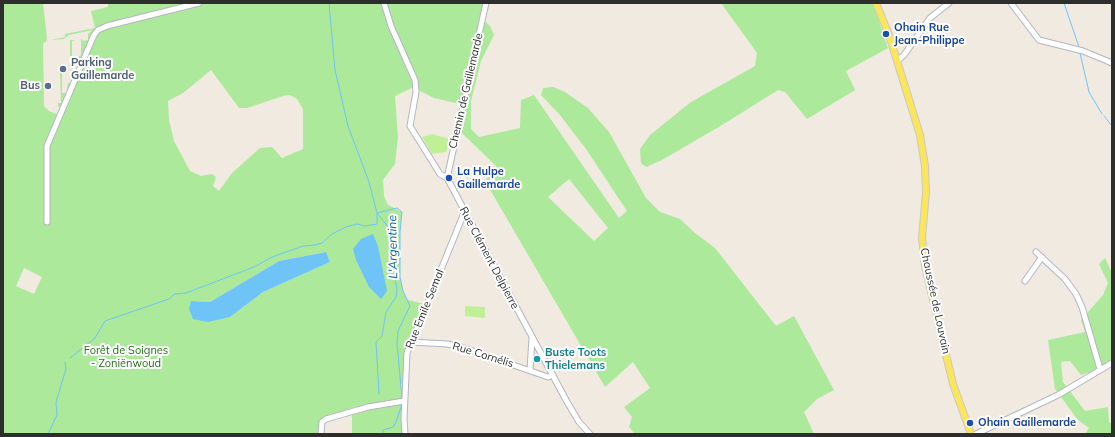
<!DOCTYPE html>
<meta charset="utf-8">
<style>
body{margin:0}
#map{position:relative;width:1115px;height:437px;overflow:hidden;background:#f0eae0;font-family:Mulish,sans-serif}
canvas{display:block}
.frame{position:absolute;inset:0;border:4px solid #2e2e2e;pointer-events:none}
</style>
<div id="map">
<canvas width="1115" height="437"></canvas>
<div class="frame"></div>
</div>
<script>
const ctx = document.querySelector('canvas').getContext('2d');
ctx.lineJoin = 'round';
function paint(path, color) { ctx.fillStyle = color; ctx.fill(path, 'evenodd'); }
const poly = rows => new Path2D(rows.map(r => 'M' + r).join(''));
function stroke(path, color, width, dash) { ctx.strokeStyle = color; ctx.lineWidth = width; ctx.lineCap = dash ? 'butt' : 'round'; ctx.setLineDash(dash || []); ctx.stroke(path); }
function drawText(font, color, halo, rows, align = 'center') {
  ctx.font = font + ' Mulish,sans-serif'; ctx.lineWidth = 4; ctx.setLineDash([]); ctx.textBaseline = 'middle'; ctx.strokeStyle = halo; ctx.fillStyle = color; for (const [text, x, y, turn = 0] of rows) {
    ctx.save(); ctx.translate(x, y); ctx.rotate((+turn || 0) * Math.PI / 180); ctx.textAlign = isNaN(turn) ? turn : align; if (halo) ctx.strokeText(text, 0, 0); ctx.fillText(text, 0, 0); ctx.restore();
  }
}
paint(poly([
 [3,3,43,3,47,38,46,42,43,43,44,106,49,111,62,116,98,34,101,31,150,13,95,28,80,61,76,65,68,66,70,65,70,40,75,40,72,41,72,62,78,62,79,56,81,55,81,38,83,41,88,40,88,34,93,30,69,35,64,39,51,40,65,37,65,34,95,28,91,11,108,7,108,3,381,3,393,37,414,87,395,96,398,137,395,164,383,180,384,196,388,205,402,212,400,232,400,277,403,291,408,300,424,304,406,353,403,383,401,384,402,399,352,408,322,419,320,434,3,434],
 [211,70,239,108,247,108,283,96,290,95,297,99,303,109,303,149,282,158,272,147,260,148,232,173,219,191,213,186,216,177,212,174,201,176,190,171,174,141,169,120,168,101,183,93],
 [325,252,330,262,263,292,230,317,191,301,210,302,279,261],
 [24,268,42,277,34,294,16,286],
 [386,3,483,3,460,104,434,98,418,90,416,78,397,35],
 [721,3,873,3,888,48,846,71,855,90,807,119,785,92,778,90,722,125,662,160,646,167,641,163,640,149,650,135,691,102,755,66,757,53],
 [484,20,490,26,494,35,481,61,471,101,471,129,479,137,520,128,521,100,534,95,619,218,627,211,586,149,560,115,541,95,543,88,553,87,565,92,588,108,609,132,646,198,660,212,680,219,695,233,715,248,776,326,794,316,834,390,817,399,804,412,814,434,635,434,629,427,632,417,624,407,650,388,633,362,605,387,485,181,491,174,499,169,463,134,458,133],
 [569,179,608,228,594,241,548,197],
 [57,69,65,69,62,70,62,93,66,93,68,83,71,83,71,70,68,69,76,71,62,106,58,107,58,103,61,103,60,70],
 [1105,258,1112,273,1112,365,1081,375,1070,361,1061,362,1063,382,1085,411,1108,407,1109,423,1112,422,1112,434,1085,434,1089,428,1078,420,1055,389,1048,340,1085,332,1081,320,1103,295,1108,283,1099,264],
 [402,404,403,434,352,434,352,413]
]), '#ade99a');
paint(poly([
 [432,134,450,139,446,152,432,154,422,137],
 [465,306,485,307,485,318,465,316]
]), '#c0f095');
paint(poly([
 [373,234,378,246,387,291,381,299,369,287,356,260,353,249,361,239],
 [326,252,330,262,263,292,230,317,208,322,193,319,189,309,191,301,210,302,279,261]
]), '#6ec4f7');
stroke(poly([
 [329,3,335,70,348,126,369,182,377,213,394,234,392,261,397,289,396,297,386,312,382,336,376,342,379,394],
 [1064,3,1079,47],
 [1080,53,1089,92,1102,114],
 [1104,116,1112,126],
 [70,358,95,338,105,321,169,299,175,294,186,293,254,267,272,257,303,246,315,245,322,243,332,234,346,227,357,224,365,226,377,224,377,213,397,208,402,212,400,232,400,277,403,291,410,306,398,331,397,343,402,398],
 [48,434,57,415,56,402,66,369,65,362],
 [383,434,383,430,393,427,396,422,402,404]
]), '#6ec4f7', 1);
const minor = poly([
 [384,3,391,26,415,80,416,92,410,126,440,174,447,178],
 [1011,3,1039,40,1083,51,1112,63],
 [897,61,904,55,930,18,949,3],
 [447,178,566,400,579,422,590,434],
 [447,178,486,3],
 [47,222,47,146,94,35,98,30,107,26,199,3],
 [1036,252,1065,279,1076,294,1082,307,1100,369],
 [1025,281,1042,257],
 [411,342,447,344,461,347,548,377,553,375],
 [530,370,532,338],
 [321,434,322,422,326,419,368,407,404,401],
 [405,434,404,419,407,353,464,213],
 [976,434,1058,395,1112,363]
]);
const major = poly([
 [876,3,889,35,920,135,925,166,926,192,922,238,925,266,953,384,971,434]
]);
stroke(minor, '#b4b4c2', 7);
stroke(major, '#c9c9c9', 8);
stroke(minor, '#fff', 5);
stroke(major, '#fae55b', 6);
for (const [x, y, r, color] of [
 [886,34,4,"#1a4fb4"],
 [63,69,4,"#5c6f8a"],
 [48,86,4,"#5c6f8a"],
 [449,178,4,"#1a4fb4"],
 [537,359,4,"#0f9aa8"],
 [970,423,4,"#1a4fb4"]
]) { const dot = new Path2D(); dot.arc(x, y, r, 0, 2 * Math.PI); ctx.fillStyle = color; ctx.fill(dot); stroke(dot, '#fff', 1.5); }
drawText('bold 11px', '#164399', '#fff', [
 ["Ohain Rue",894,28],
 ["Jean-Philippe",894,41],
 ["La Hulpe",457,172],
 ["Gaillemarde",457,185],
 ["Ohain Gaillemarde",978,423]
], 'left');
drawText('bold 11px', '#4e5e75', '#fff', [
 ["Parking",71,63],
 ["Gaillemarde",71,76],
 ["Bus",40,86,"right"]
], 'left');
drawText('11px', '#2e2e2e', '#fff', [
 ["Chemin de Gaillemarde",466,91,-77],
 ["Rue Clément Delpierre",489,258,62],
 ["Chaussée de Louvain",935,301,78],
 ["Rue Emile Semal",425,309,-68],
 ["Rue Cornélis",483,355,17]
]);
drawText('11px', '#207216', '#fff', [
 ["Forêt de Soignes",126,351],
 ["- Zoniënwoud",126,364]
]);
drawText('bold 11px', '#0d838f', '#fff', [
 ["Buste Toots",545,353],
 ["Thielemans",545,366]
], 'left');
drawText('italic 12px', '#0561ab', '#fff', [
 ["L'Argentine",393,247,-91]
]);
</script>
